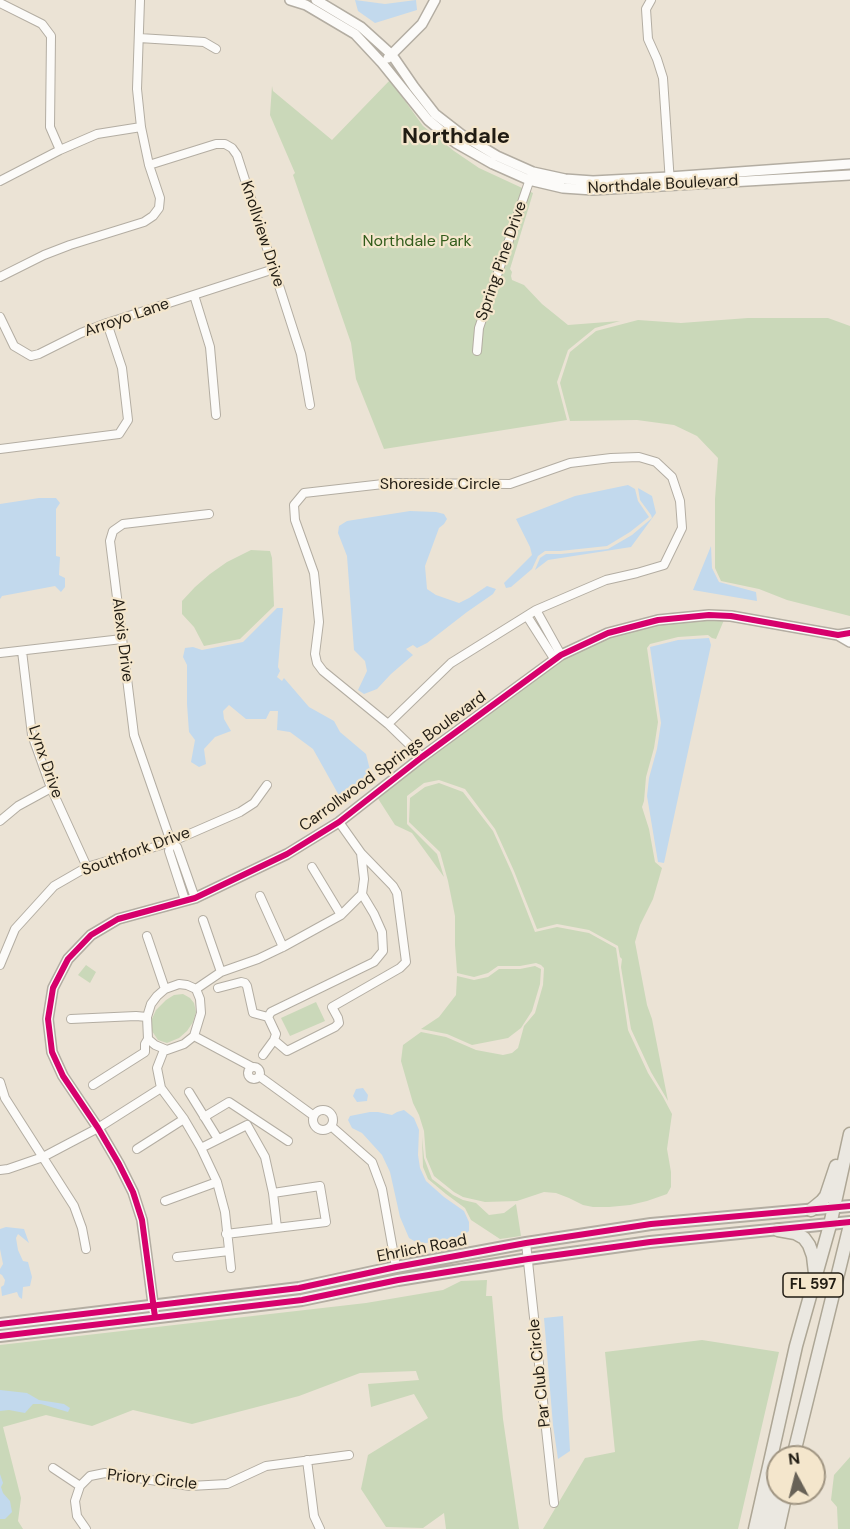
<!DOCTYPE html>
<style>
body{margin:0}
#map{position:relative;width:850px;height:1529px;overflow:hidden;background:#ebe3d5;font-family:"DM Sans",sans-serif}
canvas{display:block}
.north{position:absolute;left:766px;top:1445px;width:60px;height:60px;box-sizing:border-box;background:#f4e6cc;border:2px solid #a09582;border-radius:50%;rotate:353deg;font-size:16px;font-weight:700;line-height:24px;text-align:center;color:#211c13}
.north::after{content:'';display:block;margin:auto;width:21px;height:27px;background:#686257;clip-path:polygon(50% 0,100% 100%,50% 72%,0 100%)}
</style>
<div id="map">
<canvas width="850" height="1529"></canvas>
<div class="north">N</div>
</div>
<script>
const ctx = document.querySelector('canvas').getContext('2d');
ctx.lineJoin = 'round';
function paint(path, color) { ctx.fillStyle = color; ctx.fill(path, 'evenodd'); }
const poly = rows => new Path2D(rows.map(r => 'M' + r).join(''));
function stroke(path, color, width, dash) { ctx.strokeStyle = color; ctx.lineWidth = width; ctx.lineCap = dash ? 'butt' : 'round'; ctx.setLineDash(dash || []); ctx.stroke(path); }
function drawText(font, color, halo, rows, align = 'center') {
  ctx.font = font + ' "DM Sans",sans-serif'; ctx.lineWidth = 4.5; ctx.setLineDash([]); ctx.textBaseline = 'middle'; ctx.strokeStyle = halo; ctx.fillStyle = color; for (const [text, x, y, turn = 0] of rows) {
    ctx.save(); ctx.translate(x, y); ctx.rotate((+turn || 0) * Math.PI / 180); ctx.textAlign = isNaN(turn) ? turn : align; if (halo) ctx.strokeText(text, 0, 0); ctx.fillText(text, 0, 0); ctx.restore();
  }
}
paint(poly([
 [390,80,423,126,454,151,479,168,533,193,510,269,512,272,511,276,512,280,524,285,542,304,568,325,620,321,595,328,568,350,557,382,567,420,384,449,356,379,351,343,293,175,295,173,270,115,272,86,273,91,332,140],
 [748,318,828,318,850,326,850,616,787,600,759,589,721,581,715,568,715,499,718,458,697,436,674,425,637,420,570,421,560,383,570,352,596,331,638,320,681,323],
 [251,550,270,551,272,558,274,606,240,639,204,646,194,627,182,614,182,601,195,587,210,574,227,562],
 [709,619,724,620,716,639,712,638,708,635,678,637,650,644,647,648,658,722,654,748,646,777,644,801,642,807,649,829,655,862,662,868,653,899,640,925,635,942,647,1005,652,1019,668,1101,651,1072,631,1029,621,967,622,959,620,957,618,946,589,930,557,924,537,929,514,871,495,829,465,789,439,780,424,783,407,796,407,824,437,854,444,877,412,833,395,825,377,797,563,658,609,637,658,624],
 [439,783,463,792,493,831,512,873,535,932,557,927,589,933,616,948,628,1030,648,1073,663,1097,672,1114,667,1149,671,1172,671,1187,667,1194,647,1201,630,1205,609,1207,593,1207,583,1205,569,1198,556,1193,544,1192,517,1201,485,1202,463,1197,454,1192,434,1176,426,1157,424,1131,419,1115,413,1103,401,1061,403,1045,421,1032,446,1037,476,1050,503,1055,512,1053,518,1048,524,1026,535,1013,543,985,544,968,541,965,536,963,520,966,498,966,488,973,474,977,457,973,455,945,455,916,448,881,440,852,409,822,410,798,425,787],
 [86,965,96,972,90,983,78,975],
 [535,966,541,969,540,984,532,1011,521,1028,508,1038,472,1045,447,1034,421,1029,439,1017,456,995,457,976,474,980,488,977,499,969,520,969],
 [183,994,190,998,194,1003,196,1012,193,1022,187,1031,179,1038,167,1043,158,1040,152,1031,151,1021,156,1010,166,1000,174,995],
 [316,1002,325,1021,290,1036,281,1018],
 [422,1137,424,1158,432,1179,453,1195,463,1200,476,1203,489,1215,504,1213,516,1204,521,1236,500,1239,471,1220,465,1208,446,1194,428,1179,423,1167],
 [487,1280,486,1296,492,1296,503,1419,519,1529,446,1529,444,1513,423,1528,386,1527,361,1489,368,1455,428,1418,414,1394,371,1407,368,1384,419,1380,416,1371,360,1373,299,1396,192,1424,133,1410,92,1426,46,1415,3,1427,21,1498,18,1521,23,1529,0,1529,0,1345,366,1303,443,1290,461,1281],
 [702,1340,779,1352,738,1529,543,1529,585,1458,615,1452,605,1352],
 [850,1457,850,1529,838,1529,837,1507,831,1500,834,1475]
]), '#cad8b9');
paint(poly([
 [355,0,385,4,416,0,417,10,375,23,358,11],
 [628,485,635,489,638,501,649,517,630,532,607,546,560,551,545,551,538,556,532,569,511,587,506,588,504,583,532,555,530,547,516,519,575,496],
 [638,488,652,496,656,513,631,547,548,560,535,570,540,558,546,554,561,554,608,549,632,535,652,518,651,515,640,500],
 [39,498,56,498,60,503,56,509,56,556,60,557,59,575,65,578,65,587,61,592,55,586,2,596,0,599,0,504],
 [410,511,436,512,444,514,447,519,444,524,439,528,425,566,427,589,436,595,459,603,469,598,487,586,496,589,493,594,467,612,427,643,417,648,413,645,406,649,413,655,391,674,377,689,364,694,358,690,367,671,365,661,354,650,347,556,338,533,339,526,347,521],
 [711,546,712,568,719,582,756,592,757,601,693,590],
 [277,608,283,608,278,667,280,671,277,677,282,681,284,678,309,707,334,721,340,732,366,754,370,770,366,780,341,799,313,749,290,732,277,730,278,711,270,711,266,719,246,719,229,705,223,711,224,719,231,731,215,737,204,749,206,764,199,767,191,762,195,740,189,732,187,704,187,665,183,657,185,648,193,647,202,650,243,642],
 [709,638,711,645,664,863,658,862,647,796,649,778,657,749,661,723,650,647,678,640],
 [363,1088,368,1095,367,1101,357,1102,353,1096,356,1089],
 [404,1110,414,1118,419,1130,418,1155,420,1168,426,1181,444,1197,464,1211,469,1222,469,1231,463,1236,426,1243,416,1242,409,1238,400,1217,390,1172,382,1155,362,1133,352,1128,348,1120,350,1116,370,1112,378,1112,392,1115,397,1112],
 [6,1227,24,1229,29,1243,18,1234,16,1238,18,1250,23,1261,28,1262,32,1277,30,1286,23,1287,22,1299,19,1297,17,1292,2,1296,1,1287,4,1285,5,1280,2,1275,0,1274,0,1269,3,1264,0,1249,0,1229],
 [563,1316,570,1451,558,1459,553,1425,544,1318],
 [0,1390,27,1393,39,1400,64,1404,70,1408,68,1412,41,1404,33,1404,25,1413,9,1410,0,1411],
 [0,1474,3,1483,1,1487,3,1493,10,1501,12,1512,5,1519,0,1519]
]), '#c2d9ed');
const minor = poly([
 [651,0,646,9,648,39,657,59,663,78,670,183],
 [0,3,42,24,51,36,50,127,60,150],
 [139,38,204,42,216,49],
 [149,165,216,144,225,144,232,148,237,155,301,354,310,405],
 [0,181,60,150,97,134,141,127],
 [0,277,44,255,70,245,144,222,153,216,159,208,160,198,149,165,141,127,137,89,140,0],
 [194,295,210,347,216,415],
 [0,317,14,346,31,356,39,354,81,333,107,323,274,269],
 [477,351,479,328,531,176],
 [0,449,119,434,128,420,122,368,107,323],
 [536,610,561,655],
 [527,616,555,660],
 [22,651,32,735,51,788,87,867],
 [0,653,122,639],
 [388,724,451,663,536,610,606,580,637,573,664,565,682,528,680,501,672,477,656,462,639,457,611,458,570,463,510,484,392,483,304,493,294,505,295,520,314,573,319,622,315,654,317,663,323,671,388,724,422,757],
 [0,821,18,806,51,788],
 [171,842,177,847,195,898],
 [361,853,393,886,397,893,406,962,400,968,332,1007,338,1018,339,1023,335,1027,287,1051,274,1040,276,1034,268,1017,271,1012,374,962,383,951,382,932,374,914,362,894],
 [312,867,341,915],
 [260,896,283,947],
 [185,900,169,851,171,842,134,735,110,541,113,531,123,524,209,514],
 [203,920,221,972],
 [147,936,165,989],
 [0,965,15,929,54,886,87,867,171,842,240,812,254,803,267,785],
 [218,988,241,982,245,983,247,986,253,1013,268,1017],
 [196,989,221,972,258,959,283,947,341,915,362,894,364,879,361,853,339,822],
 [71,1019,136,1016,147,1017],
 [194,1036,252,1067],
 [164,1050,157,1068,161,1088,184,1119,201,1148,217,1182,225,1212,231,1268],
 [263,1055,274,1040],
 '248 1073a6 6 0 1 1 12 0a6 6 0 1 1-12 0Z',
 [259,1076,314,1116],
 [0,1082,5,1098,74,1206,82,1228,86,1249],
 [93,1085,145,1052,145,1044,148,1039,147,1017,151,1004,157,996,165,989,179,984,187,985,196,989,200,999,201,1013,194,1036,184,1044,167,1050,155,1045,148,1039],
 [189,1092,218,1139],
 '313 1120a10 10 0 1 1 20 0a10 10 0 1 1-20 0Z',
 [204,1117,229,1102,288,1141],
 [331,1126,372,1162,382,1189,396,1267],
 [201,1148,247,1125,265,1157,273,1193,277,1228],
 [137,1149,184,1119],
 [0,1170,8,1169,43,1157,98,1128,161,1088],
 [165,1201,217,1182],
 [226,1234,326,1222,320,1186,273,1193],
 [526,1243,554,1503],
 [177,1257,229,1251],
 [307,1460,314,1516,320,1529],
 [53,1468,80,1486],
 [86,1529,77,1516,75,1501,80,1486,90,1476,105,1473,190,1486,227,1484,266,1466,349,1455]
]);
const tertiary = poly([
 [290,0,306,5,355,34,382,63,428,120,456,143,493,164,529,180,563,188,593,190,850,175],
 [316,0,361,27,392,55,414,87,435,114,462,135,497,156,533,172,565,179,593,181,669,177,850,164],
 [388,58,422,24,435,0],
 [838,635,850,642],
 [154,1311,142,1220,133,1192,119,1164,98,1128,63,1076,52,1052,48,1019,53,988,68,959,91,935,118,919,195,898,287,854,339,822,422,757,561,655,608,633,658,620,709,615,731,616,838,635,850,633]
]);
const secondary = poly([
 [0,1324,299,1288,396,1267,526,1243,651,1224,850,1206],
 [0,1336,302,1300,398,1280,528,1259,650,1242,850,1222]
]);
const primary = poly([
 [811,1210,822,1201,826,1196,836,1166],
 [778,1230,795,1233,804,1238,809,1245,813,1256,815,1273],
 [793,1457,850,1225],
 [755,1529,796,1346,830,1225,850,1134],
 [766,1529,771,1510,778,1469],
 [778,1529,786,1493]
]);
stroke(minor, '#b3ada2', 10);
stroke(tertiary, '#b3ada2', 12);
stroke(secondary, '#b3ada2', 14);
stroke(primary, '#ada695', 15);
stroke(minor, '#fcfbf9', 8);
stroke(tertiary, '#fcfbf9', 9);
stroke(secondary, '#f4f1ed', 10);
stroke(primary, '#ebe8e1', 12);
stroke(poly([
 [155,1317,142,1220,133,1192,119,1164,98,1128,63,1076,52,1052,48,1019,53,988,68,959,91,935,118,919,195,898,287,854,339,822,422,757,561,655,608,633,658,620,709,615,731,616,838,635,850,633],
 [0,1324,299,1288,396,1267,526,1243,651,1224,850,1206],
 [0,1336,302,1300,398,1280,528,1259,650,1242,850,1222]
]), '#d6006c', 6);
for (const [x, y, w] of [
 [813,1285,60]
]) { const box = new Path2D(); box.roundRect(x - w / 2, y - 12, w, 24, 4.5); ctx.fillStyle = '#f4e6cc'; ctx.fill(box); stroke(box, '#211c13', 1.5); }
drawText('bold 15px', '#211c13', null, [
 ["FL 597",813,1285]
]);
drawText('16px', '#211c13', '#f4e6cc', [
 ["Northdale Boulevard",663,185,-3],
 ["Knollview Drive",262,234,72],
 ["Spring Pine Drive",502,261,-71],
 ["Arroyo Lane",127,318,-19],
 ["Shoreside Circle",440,485],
 ["Alexis Drive",122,640,83],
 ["Lynx Drive",45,762,71],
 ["Carrollwood Springs Boulevard",393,762,-36],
 ["Southfork Drive",136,852,-20],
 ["Ehrlich Road",422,1249,-11],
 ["Par Club Circle",540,1373,-96],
 ["Priory Circle",152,1480,6]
]);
drawText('16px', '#325c1b', '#f4e6cc', [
 ["Northdale Park",417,242]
]);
drawText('bold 22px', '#211c13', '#f4e6cc', [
 ["Northdale",456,137]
]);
</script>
